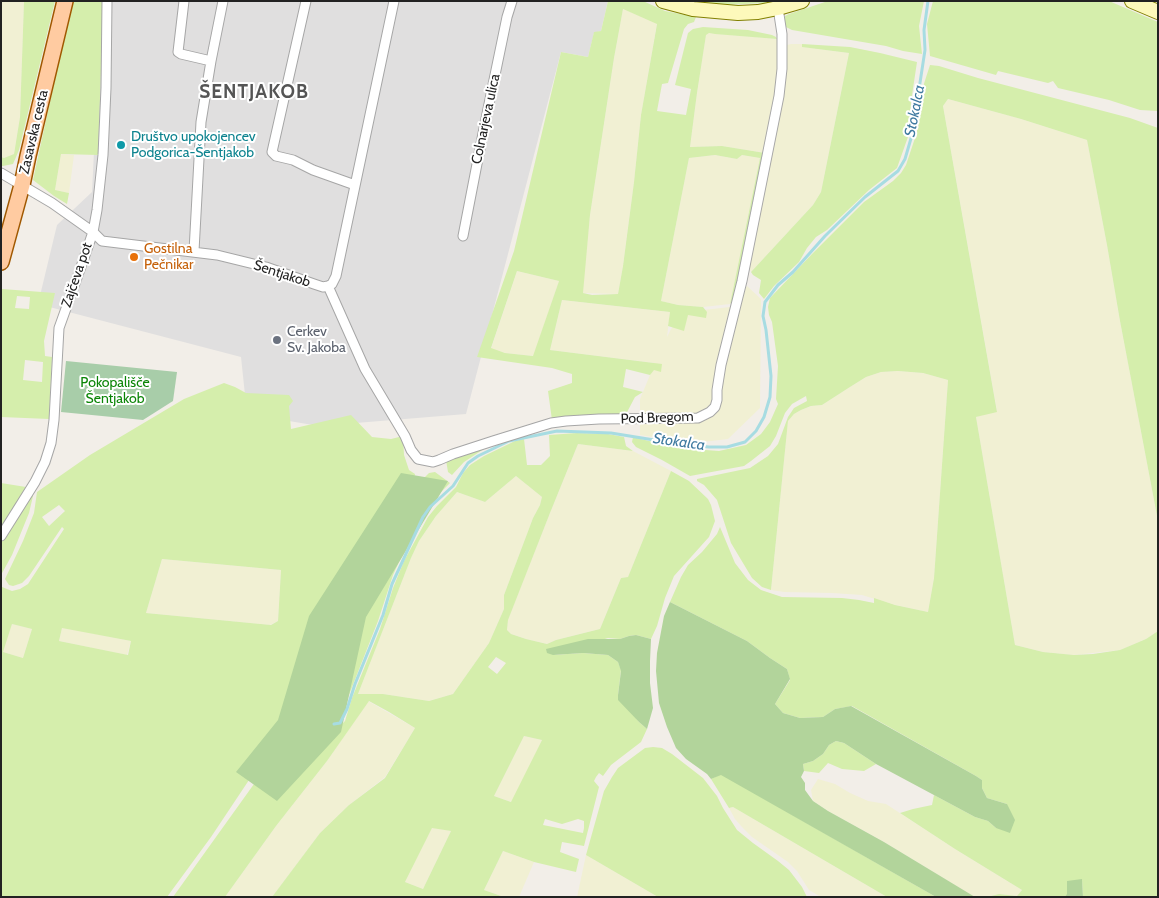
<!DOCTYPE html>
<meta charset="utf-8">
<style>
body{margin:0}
#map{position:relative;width:1159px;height:898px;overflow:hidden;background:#f2eee8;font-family:Cabin,sans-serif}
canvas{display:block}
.frame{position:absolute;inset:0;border:2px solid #222;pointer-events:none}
</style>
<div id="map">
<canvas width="1159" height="898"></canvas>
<div class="frame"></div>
</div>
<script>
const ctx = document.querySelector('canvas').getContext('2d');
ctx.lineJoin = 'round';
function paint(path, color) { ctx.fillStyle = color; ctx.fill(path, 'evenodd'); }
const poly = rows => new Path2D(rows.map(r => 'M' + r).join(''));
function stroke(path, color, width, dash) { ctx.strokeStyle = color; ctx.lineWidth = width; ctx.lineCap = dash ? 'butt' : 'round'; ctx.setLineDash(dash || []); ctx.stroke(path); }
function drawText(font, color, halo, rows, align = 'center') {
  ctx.font = font + ' Cabin,sans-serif'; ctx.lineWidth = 4; ctx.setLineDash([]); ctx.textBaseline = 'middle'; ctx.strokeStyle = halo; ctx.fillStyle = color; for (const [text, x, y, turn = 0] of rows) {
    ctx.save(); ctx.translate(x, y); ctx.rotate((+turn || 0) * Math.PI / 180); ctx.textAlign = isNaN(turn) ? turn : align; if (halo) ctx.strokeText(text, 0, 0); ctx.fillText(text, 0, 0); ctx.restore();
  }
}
paint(poly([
 [77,1,608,1,601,31,594,33,588,57,561,52,466,414,319,426,247,414,241,357,38,304,57,225,92,192,101,10]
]), '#e0dfdf');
paint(poly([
 [2,1,24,1,20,117,14,154,4,158,1,157],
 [623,9,657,23,641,115,634,182,623,266,618,294,582,293,590,215,614,58],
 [709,33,777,39,779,60,775,96,765,153,722,146,690,147,697,93,706,34],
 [791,44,802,44,803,47,849,53,821,192,813,205,751,272,748,265,786,49,787,45],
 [948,99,1021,119,1087,140,1107,245,1120,321,1158,521,1158,631,1146,639,1120,650,1074,655,1043,652,1015,645,976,417,997,411,943,106],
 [61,154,74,155,69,193,55,190],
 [715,155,737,159,742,155,760,158,730,304,703,307,678,305,661,301,689,158],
 [517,271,559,281,534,356,505,353,491,349],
 [747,286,761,299,760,408,728,439,694,443,640,435,640,399,655,363,550,350,562,300,670,312,667,337,671,329,686,312,730,307],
 [898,371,923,373,948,380,934,578,928,612,895,605,862,595,832,593,784,592,771,590,788,421,794,414,801,410,812,406,822,405,850,387,866,377,881,372],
 [578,444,633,451,671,471,628,577,621,578,600,629,556,640,547,644,526,639,511,634,507,630,508,619,550,513],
 [516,476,542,497,540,505,533,518,504,595,504,609,489,643,453,694,429,701,383,694,358,694,411,558,419,541,436,516,457,492,485,502],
 [162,559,281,570,278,621,270,625,146,613],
 [12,624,32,629,23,658,2,652],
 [62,627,131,641,127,655,59,641],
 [368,701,415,728,385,777,349,805,320,833,272,897,225,897,276,826,327,761],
 [524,736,542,740,512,802,494,796],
 [818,779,835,784,850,793,868,801,886,804,955,849,1022,890,1017,896,999,894,987,897,973,896,884,842,828,811,813,801,811,790],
 [733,807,887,897,821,897,809,890,797,871,788,862,752,837,742,827,735,819,729,808],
 [432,827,451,831,423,889,405,882],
 [503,851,534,862,519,897,504,897,484,890],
 [586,855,658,897,577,897]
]), '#f1f0d3');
paint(poly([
 [24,1,55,1,19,150,13,164,3,166,1,166,1,157,4,158,14,154,20,117],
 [74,1,99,1,103,3,103,12,98,155,61,154,55,190,69,193,67,204,54,196,33,180,70,10],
 [608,1,643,1,665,11,696,17,694,22,688,24,684,29,668,83,662,84,657,111,686,115,691,89,675,85,688,33,693,29,703,27,748,30,772,35,776,37,777,39,715,34,709,33,706,35,697,93,690,147,722,146,765,153,759,186,734,298,730,304,760,158,742,155,737,159,715,155,689,158,661,301,678,305,703,307,707,312,706,318,688,315,684,331,668,326,670,312,562,300,550,350,662,364,661,372,654,370,650,375,626,369,623,387,643,392,635,397,625,416,552,420,548,391,572,383,572,374,552,368,477,357,514,251,561,52,588,57,594,32,601,31],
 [623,9,657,24,641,115,634,182,623,266,618,294,592,295,583,293,590,215,614,58],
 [517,271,559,281,533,356,505,353,491,348],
 [690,1,773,1,765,3,724,5,705,4],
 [828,1,924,1,919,26,922,54,903,51,886,46,792,30,786,27,783,23,783,19,785,16,789,14],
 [933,1,1109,1,1158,22,1158,111,1140,110,1109,100,1058,88,1053,81,1048,83,998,71,996,75,930,56,927,24],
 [802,44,850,47,880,53,917,62,911,102,909,134,897,168,869,190,827,230,816,237,807,248,799,262,774,286,764,299,759,293,761,280,753,275,751,272,813,205,821,192,849,53,802,47],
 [930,65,939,66,978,78,1130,118,1158,128,1158,521,1120,321,1107,245,1087,140,1021,119,948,99,943,106,997,412,976,417,1015,645,1043,652,1074,655,1093,654,1120,650,1146,639,1158,631,1158,897,1083,897,1082,880,1065,897,987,897,999,894,1017,896,1022,890,955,849,900,813,913,809,932,805,934,795,975,817,988,821,996,828,1007,804,987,798,982,788,982,780,976,776,852,706,835,709,823,717,800,718,783,713,775,704,790,680,787,669,770,658,747,641,670,602,681,577,688,565,702,552,717,534,720,527,735,563,748,580,761,590,782,597,842,598,859,600,874,603,874,598,895,605,928,612,934,578,948,380,923,373,898,371,881,372,866,377,850,387,822,405,811,406,801,410,794,414,788,421,771,590,762,587,752,578,731,543,717,500,704,485,697,481,697,479,750,468,768,456,778,444,788,417,794,408,807,401,806,396,792,404,785,413,776,436,770,446,751,461,744,466,690,476,662,460,636,447,632,442,633,437,653,442,692,449,719,451,746,445,761,434,770,422,778,404,776,399,778,366,772,322,769,315,768,307,770,298,812,254,864,202,893,181,901,173,906,165,916,135,920,107,920,96],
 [2,289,55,293,44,341,45,356,52,357,49,419,1,417,1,290],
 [17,296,30,297,29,309,15,308],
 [25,360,43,362,42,382,23,380],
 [224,383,235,387,246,393,289,395,293,401,289,406,291,429,351,415,372,437,391,439,403,436,404,455,409,470,415,474,413,487,279,735,211,837,167,897,1,897,1,585,2,587,12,591,20,589,28,584,64,529,62,527,29,576,22,583,13,586,9,585,5,579,23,541,34,513,37,492,90,455,184,399],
 [59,505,65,511,49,526,42,517],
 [162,559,281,570,278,621,271,625,146,613],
 [12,624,32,629,23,658,3,652],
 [62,628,131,641,128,655,59,641],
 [577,433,608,434,624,437,626,446,633,451,578,444,550,513,508,620,507,630,511,634,526,639,547,644,556,640,600,629,621,578,628,577,671,471,689,481,708,499,711,505,715,521,709,537,674,576,665,598,657,626,651,639,636,635,629,636,620,639,608,638,553,655,583,653,608,655,618,662,621,670,618,695,639,722,647,729,641,742,611,765,603,776,599,773,596,777,594,781,599,787,584,846,562,842,560,852,579,859,576,872,534,862,503,851,484,890,504,897,272,897,320,833,349,805,385,778,415,728,389,712,369,701,327,761,276,826,225,897,173,897,259,777,425,477,429,473,435,472,450,483,441,492,433,498,415,527,393,575,378,621,347,700,341,725,345,721,352,698,380,629,393,588,404,561,428,517,437,506,456,487,463,473,470,465,484,456,515,441,524,439,527,465,541,465,550,456,549,435],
 [516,476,542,497,540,505,533,518,504,595,504,609,489,643,453,694,429,701,383,694,358,694,411,558,419,541,436,516,457,492,485,502],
 [496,657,506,663,497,674,488,667],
 [524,736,542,740,511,802,494,796],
 [545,819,562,824,578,819,584,821,584,828,583,833,543,825],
 [432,828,451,831,423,889,405,882],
 [490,445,464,462,452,475,448,472,446,460],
 [1,483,26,487,19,502,1,531],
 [31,494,33,496,29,513,12,555,1,575,1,541],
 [836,741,844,743,876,764,864,771,842,769,828,763,819,773,804,771,803,764,813,761,823,754,829,745],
 [653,747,662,748,672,754,703,778,717,796,723,808,737,830,753,843,778,861,789,870,802,887,807,897,658,897,586,855,604,791,612,777,618,768,645,748],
 [721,774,936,897,887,897,733,807,729,808,711,779]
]), '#d5eeac');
paint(poly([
 [401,473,448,481,366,617,341,732,277,801,236,772,278,720,309,616],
 [670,602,747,641,770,658,787,669,790,679,775,704,783,713,800,718,823,717,835,709,851,706,976,776,982,780,982,788,987,798,1007,804,1015,820,1010,833,996,828,988,821,975,817,876,764,844,743,836,741,829,745,823,754,813,761,803,764,804,771,801,777,805,783,805,790,813,801,828,811,884,842,975,897,936,897,721,775,711,779,707,774,686,759,676,748,667,727,659,703,656,671,657,653,664,616],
 [636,635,651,639,650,661,650,683,653,708,647,729,639,722,618,700,618,695,621,671,618,662,608,655,583,653,553,655,547,653,546,649,588,639,620,639,629,636],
 [1082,879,1083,897,1065,897,1067,894,1067,881]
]), '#b2d49b');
paint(poly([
 [66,361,177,372,173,401,143,420,61,412]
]), '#a8cda9');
stroke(poly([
 [334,724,340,723,347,709,355,684,383,615,392,584,423,517,430,507,453,486,468,463,478,456,509,441,557,431,611,433,679,444,709,447,727,447,745,442,756,431,764,417,770,397,771,376,766,330,763,316,765,302,778,285,793,272,825,236,865,197,898,171,905,159,912,135,925,50,924,30,928,1]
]), '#a7dce2', 3);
const street = poly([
 [184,1,178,52,181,54,211,61],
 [306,1,272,152,276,156,293,160,313,170,355,185],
 [1,173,52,203,93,232,102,241,217,255,266,267,314,284,323,287,328,286,332,284,336,276,394,1],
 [463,236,484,128,507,17,512,1],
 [194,251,201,122,211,61,223,1],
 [328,286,365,369,405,436,411,450,418,459,433,462,439,460,453,454,493,441,551,423,566,421,599,419,698,418,710,412,715,407,717,400,717,390,721,365,742,281,779,96,782,69,782,34,778,8],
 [1,536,35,482,45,462,51,443,54,420,59,328,82,264,93,232,97,210,103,155,106,88,107,1]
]);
const secondary = poly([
 [663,1,693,9,738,13,758,12,778,8,802,1],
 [1132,1,1158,12]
]);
const primary = poly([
 [1,262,22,185,28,156,65,1]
]);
stroke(street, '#a6a6a6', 11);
stroke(secondary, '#828100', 16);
stroke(primary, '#a05800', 18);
stroke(street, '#fff', 9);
stroke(secondary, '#fdf9bb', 14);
stroke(primary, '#ffcba1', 15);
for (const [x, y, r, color] of [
 [121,145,5,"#0f9aa8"],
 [134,257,5,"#e8710a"],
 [277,340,5,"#6b7280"]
]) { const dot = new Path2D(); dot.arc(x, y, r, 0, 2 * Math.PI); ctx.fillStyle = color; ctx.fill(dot); stroke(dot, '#fff', 2); }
drawText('14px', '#222', '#fff', [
 ["Colnarjeva ulica",486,119,-78],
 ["Zasavska cesta",34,132,-77],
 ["Šentjakob",282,274,18],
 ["Zajčeva pot",77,275,-71],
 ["Pod Bregom",657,418,-2]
]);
drawText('14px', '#0d838f', '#fff', [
 ["Društvo upokojencev",131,137],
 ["Podgorica-Šentjakob",131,153]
], 'left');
drawText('14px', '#c56008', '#fff', [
 ["Gostilna",144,249],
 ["Pečnikar",144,265]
], 'left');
drawText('14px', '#5b616d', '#fff', [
 ["Cerkev",287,332],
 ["Sv. Jakoba",287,348]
], 'left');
drawText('14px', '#0a8506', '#fff', [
 ["Pokopališče",115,383],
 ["Šentjakob",115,399]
]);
drawText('italic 15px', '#3f7aa0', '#fff', [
 ["Stokalca",915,111,-79],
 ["Stokalca",679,442,8]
]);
ctx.letterSpacing = '1px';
drawText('bold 19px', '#555', '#fff', [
 ["ŠENTJAKOB",254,92]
]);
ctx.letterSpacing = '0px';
</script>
